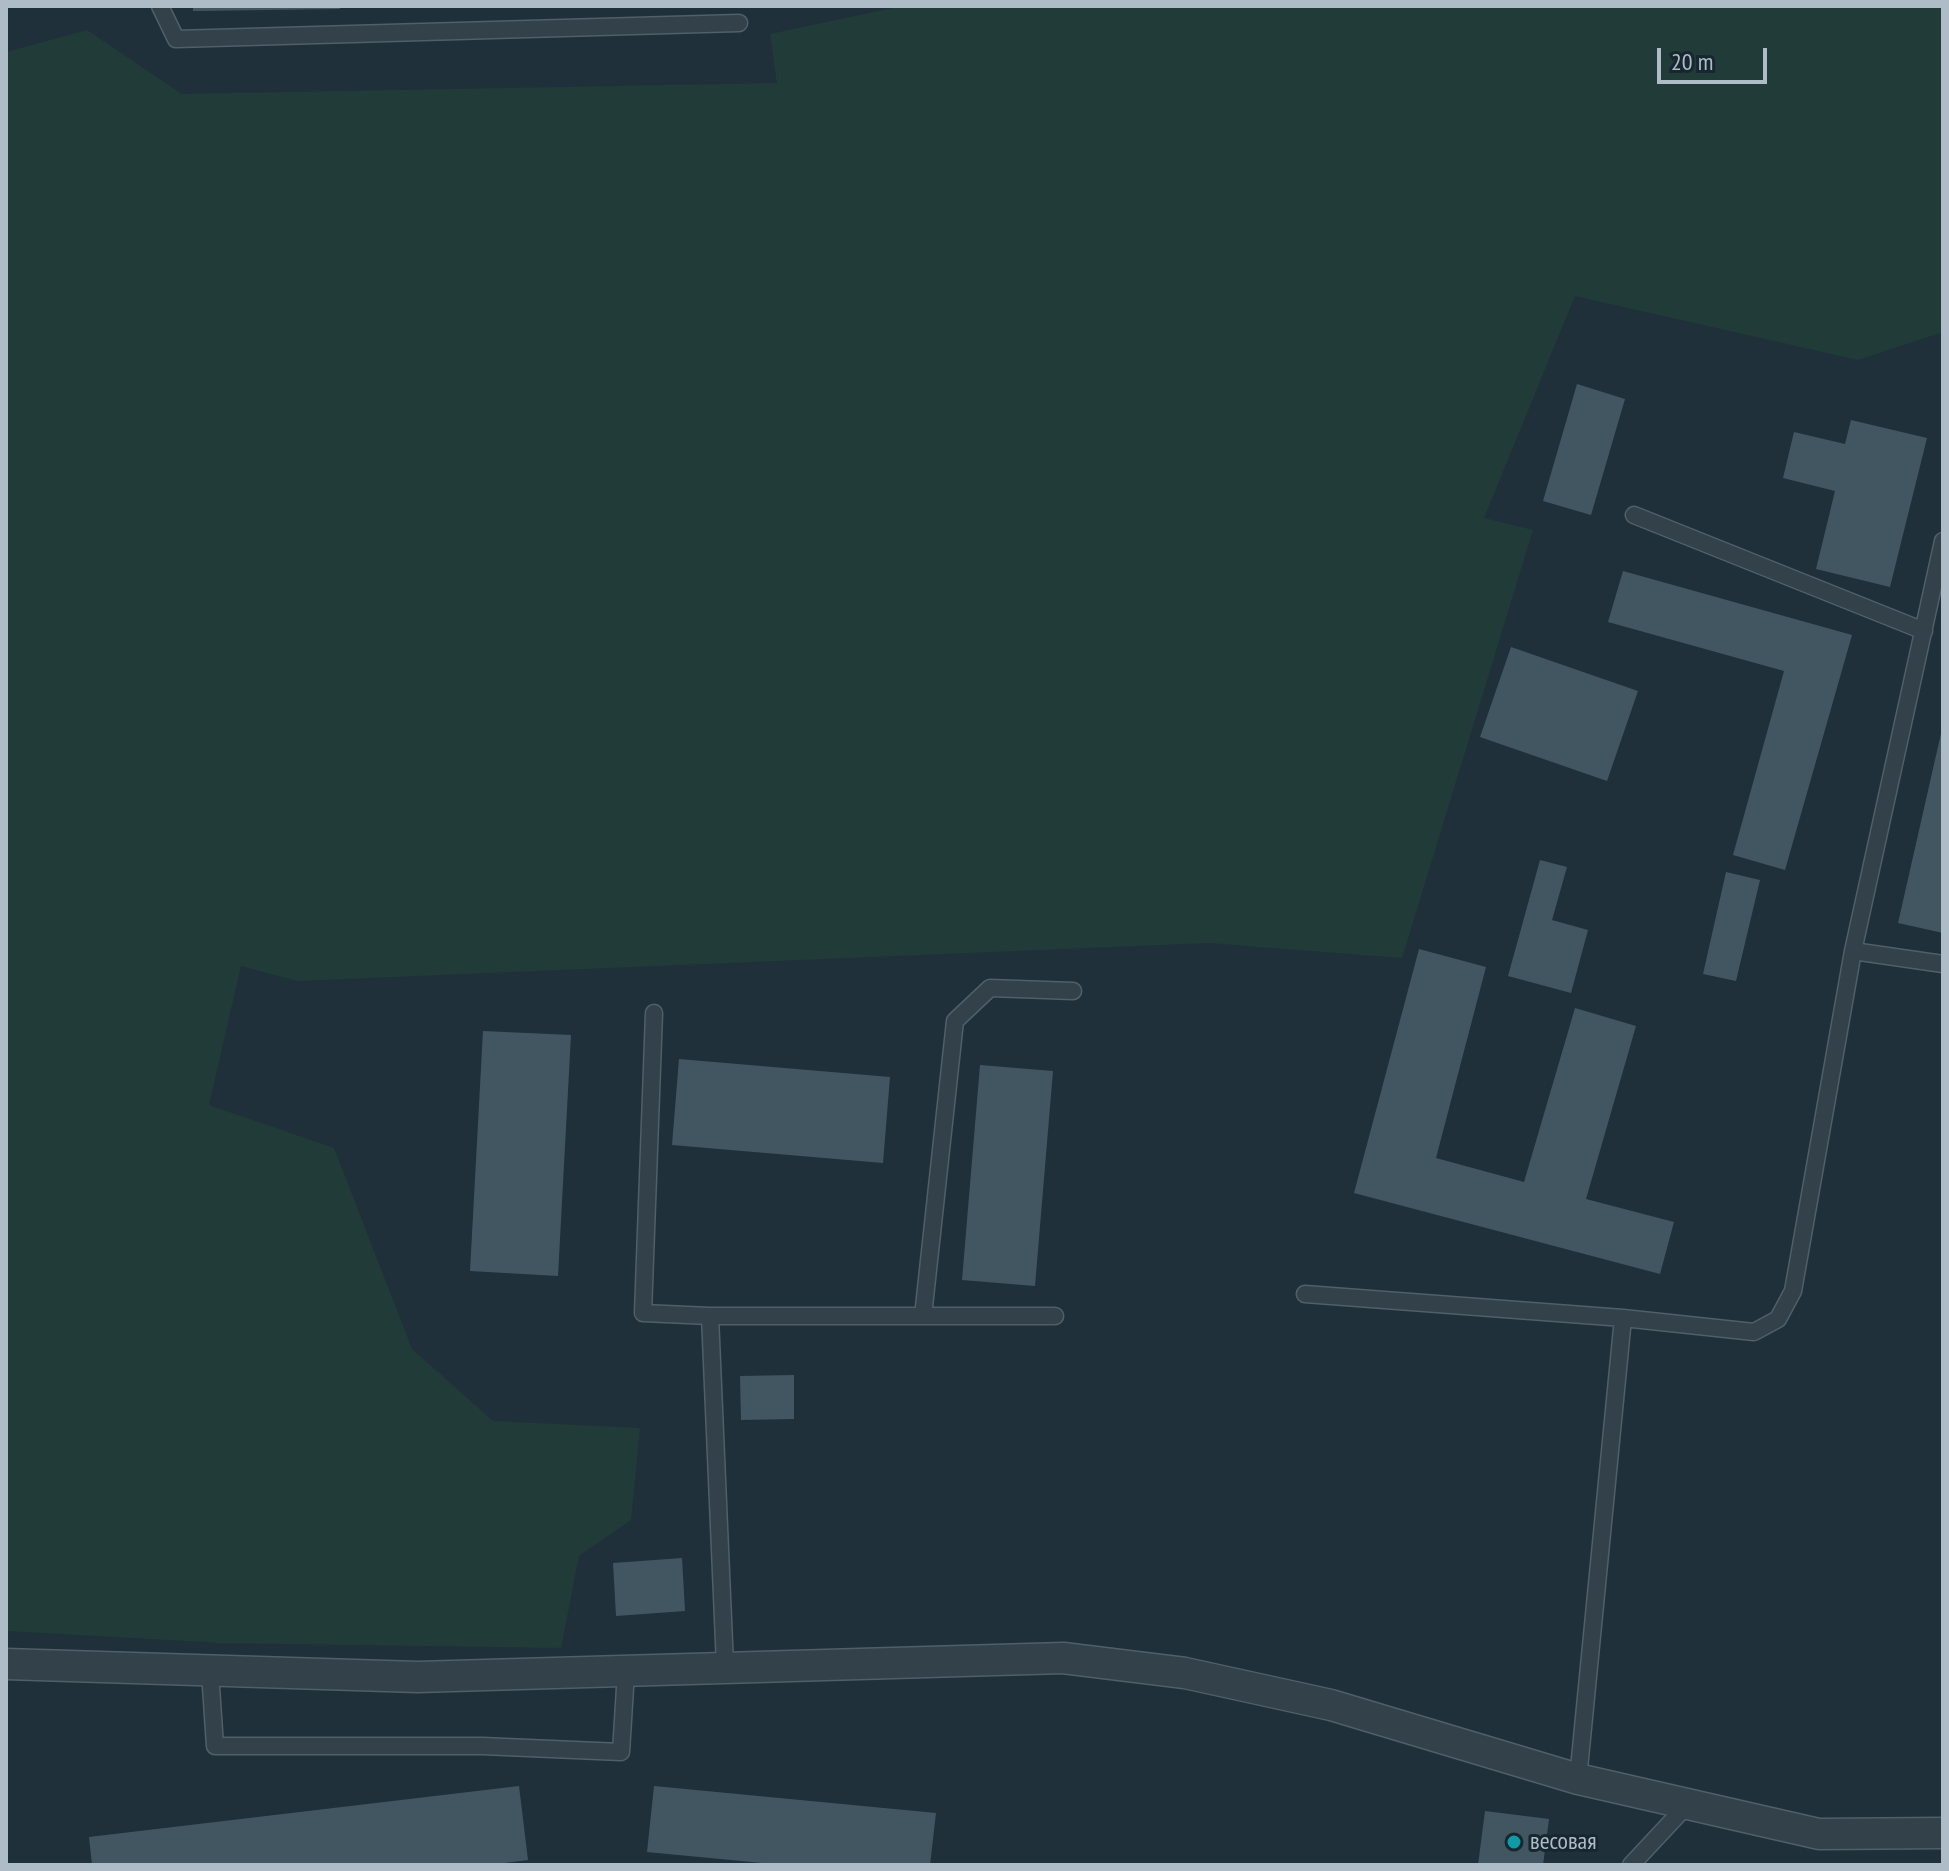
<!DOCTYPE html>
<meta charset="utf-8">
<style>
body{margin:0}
#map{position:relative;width:1949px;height:1871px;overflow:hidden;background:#1f303a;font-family:"PT Sans Narrow",sans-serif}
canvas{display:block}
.frame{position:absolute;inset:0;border:8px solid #adbcc7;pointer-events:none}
.scale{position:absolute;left:1657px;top:48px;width:110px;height:36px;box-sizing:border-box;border:4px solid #adbcc7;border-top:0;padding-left:10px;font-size:24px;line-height:28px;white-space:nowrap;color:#adbcc7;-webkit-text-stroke:6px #18262f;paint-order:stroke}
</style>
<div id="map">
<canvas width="1949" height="1871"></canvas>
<div class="frame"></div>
<div class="scale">20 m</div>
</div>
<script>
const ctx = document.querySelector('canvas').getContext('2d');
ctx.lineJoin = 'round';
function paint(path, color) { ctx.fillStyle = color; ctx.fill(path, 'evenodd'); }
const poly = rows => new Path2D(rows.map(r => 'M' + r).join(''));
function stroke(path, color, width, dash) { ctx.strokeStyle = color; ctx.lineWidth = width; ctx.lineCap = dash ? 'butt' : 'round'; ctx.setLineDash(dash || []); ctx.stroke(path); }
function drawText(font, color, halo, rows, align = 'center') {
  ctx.font = font + ' "PT Sans Narrow",sans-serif'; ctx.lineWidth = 6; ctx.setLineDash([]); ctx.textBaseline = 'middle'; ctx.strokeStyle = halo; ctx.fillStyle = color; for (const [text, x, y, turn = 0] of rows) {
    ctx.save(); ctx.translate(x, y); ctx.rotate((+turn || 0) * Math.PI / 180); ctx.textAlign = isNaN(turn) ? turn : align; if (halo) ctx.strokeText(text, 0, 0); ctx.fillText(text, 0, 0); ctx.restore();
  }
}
paint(poly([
 [902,6,1943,6,1943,332,1858,360,1575,296,1484,518,1533,530,1402,958,1208,943,297,981,241,966,209,1105,334,1148,412,1349,493,1421,640,1428,631,1520,579,1556,561,1648,221,1643,6,1631,6,52,87,30,182,94,777,83,770,34]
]), '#213b39');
paint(poly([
 [193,6,340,6,340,9,193,11],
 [1577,384,1625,399,1591,515,1543,501],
 [1851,420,1927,438,1890,587,1816,569,1835,491,1783,478,1794,432,1845,444],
 [1623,571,1852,635,1785,870,1733,855,1784,671,1608,622],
 [1511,647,1638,691,1607,781,1480,737],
 [1942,729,1943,729,1943,933,1898,923],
 [1540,860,1567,867,1552,920,1588,930,1571,993,1508,976],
 [1726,872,1760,880,1736,981,1703,974],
 [1419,949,1486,967,1436,1158,1524,1182,1575,1008,1636,1026,1586,1199,1674,1222,1660,1274,1354,1193],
 [483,1031,571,1035,558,1276,470,1271],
 [679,1059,890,1077,883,1163,672,1145],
 [980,1065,1053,1071,1035,1286,962,1280],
 [794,1375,794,1419,741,1420,740,1376],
 [682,1558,685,1611,616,1616,613,1563],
 [519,1786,528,1860,488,1865,92,1865,89,1837],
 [654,1786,936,1813,930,1865,783,1865,647,1852],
 [1485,1811,1549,1819,1543,1865,1478,1865]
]), '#425662');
const lane = poly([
 [160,6,176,39,739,23],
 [1634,515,1924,631],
 [1853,951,1943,964],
 [654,1013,643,1313,710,1316],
 [1305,1294,1623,1318,1754,1332,1778,1319,1793,1291,1853,951,1943,541],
 [923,1316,955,1021,990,988,1073,991],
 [725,1666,710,1316,1055,1316],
 [210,1672,215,1746,482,1746,621,1752,626,1672],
 [1578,1779,1623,1318],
 [1631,1865,1688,1804]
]);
const street = poly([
 [6,1664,418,1677,1063,1658,1185,1673,1331,1705,1578,1779,1819,1834,1943,1833]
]);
stroke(lane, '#505f68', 19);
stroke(street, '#505f68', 33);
stroke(lane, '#33414a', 16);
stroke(street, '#33414a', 30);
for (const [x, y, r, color] of [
 [1514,1842,8,"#0f9aa8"]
]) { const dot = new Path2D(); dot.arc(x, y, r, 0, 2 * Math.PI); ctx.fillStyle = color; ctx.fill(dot); stroke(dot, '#18262f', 3); }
drawText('24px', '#adbcc7', '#18262f', [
 ["весовая",1530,1842]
], 'left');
</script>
